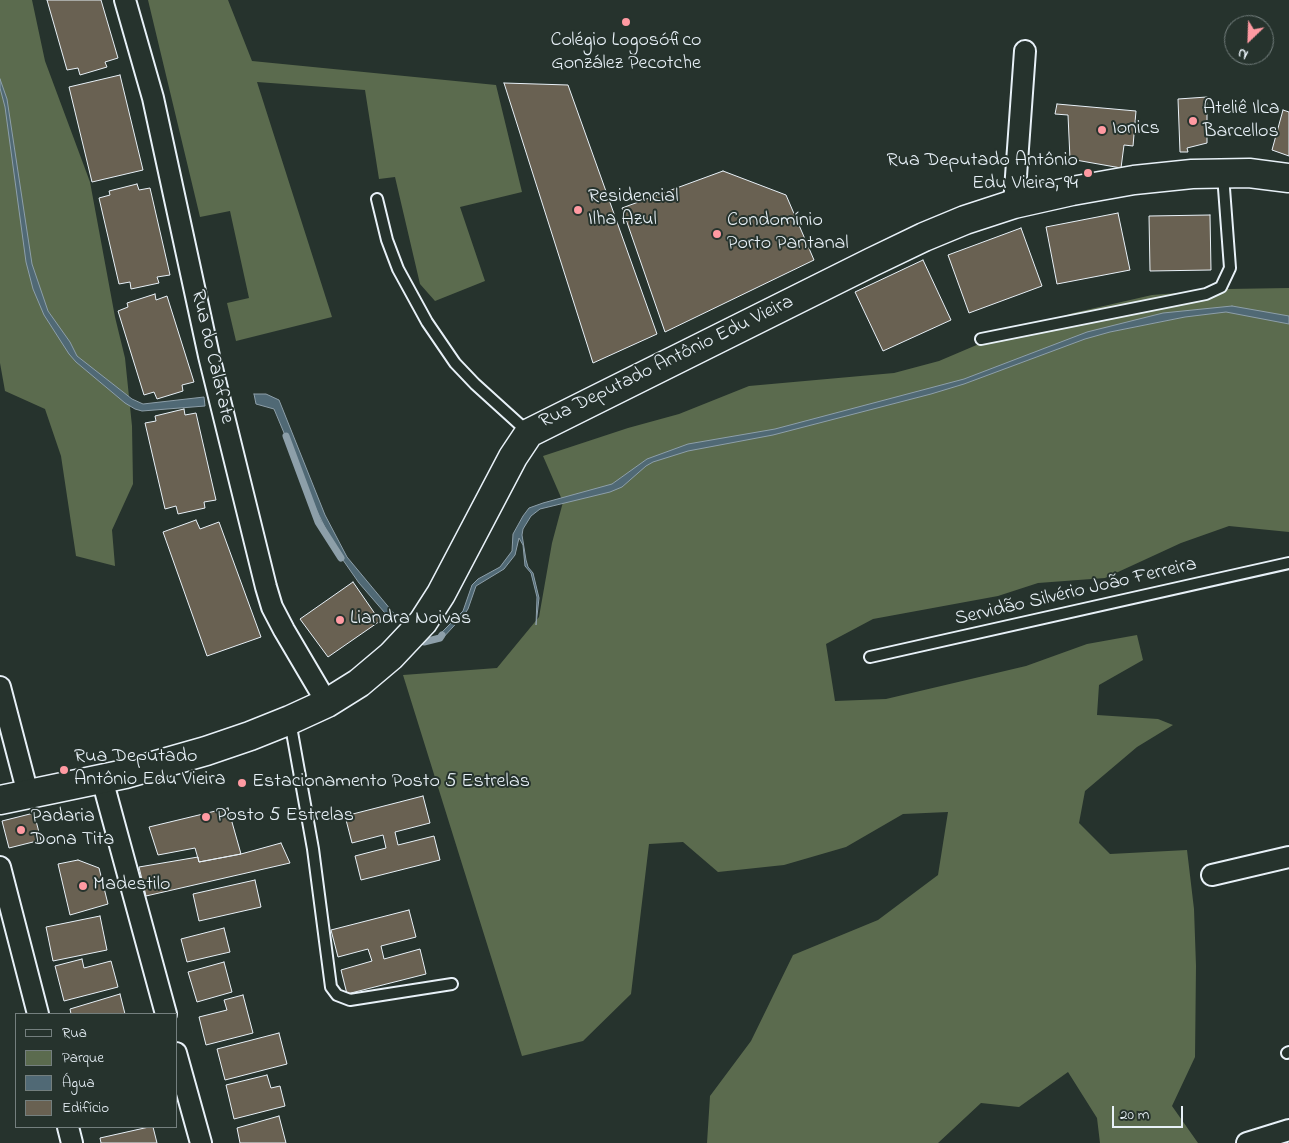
<!DOCTYPE html>
<meta charset="utf-8">
<style>
body{margin:0}
#map{position:relative;width:1289px;height:1143px;overflow:hidden;background:#26332d;font-family:"Indie Flower",sans-serif}
canvas{display:block}
.legend{position:absolute;left:15px;top:1013px;width:162px;height:115px;box-sizing:border-box;background:#26332d;border:1px solid #747f7e;margin:0;padding:6px 9px;list-style:none;font-size:15px;color:#e8f1f8}
.legend li{display:flex;align-items:center;gap:10px;height:25px}
.legend b{width:25px;border:1px solid #747f7e}
.north{position:absolute;left:1224px;top:15px;width:50px;height:50px;box-sizing:border-box;background:#26332d;border:1px solid #747f7e;border-radius:50%;rotate:204deg;font-size:14px;font-weight:700;line-height:20px;text-align:center;color:#e8f1f8}
.north::after{content:'';display:block;margin:auto;width:18px;height:22px;background:#ff9aa2;clip-path:polygon(50% 0,100% 100%,50% 72%,0 100%)}
.scale{position:absolute;left:1112px;top:1106px;width:71px;height:22px;box-sizing:border-box;border:2px solid #e8f1f8;border-top:0;padding-left:6px;font-size:15px;line-height:18px;white-space:nowrap;color:#e8f1f8;-webkit-text-stroke:4px #26332d;paint-order:stroke}
</style>
<div id="map">
<canvas width="1289" height="1143"></canvas>
<ul class="legend">
<li><b style="height:6px;background:#26332d"></b>Rua</li>
<li><b style="height:14px;background:#5b6b4e"></b>Parque</li>
<li><b style="height:14px;background:#506975"></b>Água</li>
<li><b style="height:14px;background:#696152"></b>Edifício</li>
</ul>
<div class="north">N</div>
<div class="scale">20 m</div>
</div>
<script>
const ctx = document.querySelector('canvas').getContext('2d');
ctx.lineJoin = 'round';
function paint(path, color) { ctx.fillStyle = color; ctx.fill(path, 'evenodd'); }
const poly = rows => new Path2D(rows.map(r => 'M' + r).join(''));
function stroke(path, color, width, dash) { ctx.strokeStyle = color; ctx.lineWidth = width; ctx.lineCap = dash ? 'butt' : 'round'; ctx.setLineDash(dash || []); ctx.stroke(path); }
function drawText(font, color, halo, rows, align = 'center') {
  ctx.font = font + ' "Indie Flower",sans-serif'; ctx.lineWidth = 4; ctx.setLineDash([]); ctx.textBaseline = 'middle'; ctx.strokeStyle = halo; ctx.fillStyle = color; for (const [text, x, y, turn = 0] of rows) {
    ctx.save(); ctx.translate(x, y); ctx.rotate((+turn || 0) * Math.PI / 180); ctx.textAlign = isNaN(turn) ? turn : align; if (halo) ctx.strokeText(text, 0, 0); ctx.fillText(text, 0, 0); ctx.restore();
  }
}
paint(poly([
 [0,0,32,0,45,61,90,182,115,317,125,358,132,426,133,484,112,530,115,566,76,556,61,456,45,409,5,391,0,363],
 [148,0,228,0,252,61,496,85,522,192,460,207,485,281,435,301,420,284,395,177,379,179,365,90,257,82,332,317,236,341,227,303,249,298,230,211,200,217],
 [1289,288,1289,532,1229,526,1181,543,1105,578,1038,583,998,596,873,619,826,644,835,701,886,699,1026,666,1087,644,1137,635,1143,660,1099,685,1097,715,1158,719,1173,725,1137,747,1085,791,1079,823,1110,854,1187,850,1194,909,1196,966,1195,1057,1172,1106,1198,1143,1100,1143,1097,1118,1068,1072,1019,1107,981,1103,938,1143,707,1143,710,1096,751,1041,793,955,878,920,938,875,948,812,903,814,846,847,784,865,718,872,683,842,649,844,631,994,583,1041,522,1056,403,675,497,668,539,617,552,543,563,502,543,456,628,428,679,414,749,386,894,373,939,361,986,341,1073,313,1152,295,1228,289]
]), '#5b6b4e');
const water = poly([
 [0,79,7,99,32,264,48,311,70,342,77,356,132,399,143,404,204,397,205,406,142,411,135,409,125,403,76,362,69,354,44,315,33,289,26,262,5,107,0,88,0,79],
 [1232,306,1289,316,1289,324,1226,312,1185,317,1110,332,1085,339,964,384,931,394,773,435,688,451,653,462,646,466,622,487,610,492,540,509,531,516,523,529,522,535,526,560,528,567,533,573,539,598,536,625,537,597,531,573,525,566,523,545,519,538,515,555,504,569,476,586,468,609,464,615,441,640,433,641,463,611,472,585,478,579,500,567,512,551,513,534,523,516,529,508,543,503,612,484,647,459,688,444,775,429,964,379,1087,332,1163,313,1232,306],
 [254,394,266,394,279,400,325,515,347,557,396,616,391,620,359,583,336,550,315,507,274,409,256,404,254,394]
]);
paint(water, '#506975');
stroke(water, '#8d9fa9', 1);
stroke(poly([
 [286,436,318,522,341,558],
 [424,642,440,638,442,635]
]), '#8d9fa9', 7);
const building = poly([
 [47,0,101,0,118,58,105,62,107,67,80,75,78,68,67,70,47,0],
 [120,75,143,170,92,182,69,87,120,75],
 [504,83,568,85,657,334,593,363,504,83],
 [1207,97,1207,143,1187,148,1188,152,1180,152,1178,99,1207,97],
 [1057,104,1136,111,1133,146,1124,145,1121,168,1070,159,1068,115,1055,114,1057,104],
 [1283,110,1289,112,1289,156,1272,150,1283,110],
 [723,171,786,195,814,260,665,332,622,208,723,171],
 [137,184,139,190,150,188,170,275,157,277,159,283,131,289,130,282,119,284,99,198,110,195,109,191,137,184],
 [1118,213,1130,270,1057,284,1046,227,1118,213],
 [1210,215,1211,270,1150,271,1149,216,1210,215],
 [1021,228,1042,286,969,313,948,255,1021,228],
 [923,260,951,320,883,351,855,292,923,260],
 [155,294,156,300,167,296,194,382,182,385,183,391,157,399,154,392,144,395,118,311,128,307,127,303,155,294],
 [184,409,185,415,196,413,216,500,204,502,205,508,178,514,176,506,165,509,145,423,156,421,155,416,184,409],
 [196,520,200,529,219,522,261,637,207,656,163,532,196,520],
 [353,582,380,621,328,657,300,619,353,582],
 [423,796,430,823,395,832,398,845,434,836,440,860,361,880,355,856,386,848,383,835,352,843,345,816,423,796],
 [228,808,241,854,199,862,195,848,158,855,149,827,228,808],
 [34,813,41,840,9,848,2,821,34,813],
 [281,843,290,863,146,896,139,867,198,857,199,862,241,854,281,843],
 [78,860,99,868,108,904,70,915,58,864,78,860],
 [255,880,261,907,199,921,193,894,255,880],
 [409,910,416,937,381,946,384,959,420,949,426,974,347,994,341,970,372,961,368,949,338,957,331,930,409,910],
 [100,916,107,950,53,961,46,927,100,916],
 [224,928,230,952,187,962,181,939,224,928],
 [82,959,84,968,111,961,118,987,64,1001,55,966,82,959],
 [224,962,232,992,197,1002,188,972,224,962],
 [120,994,125,1014,71,1014,70,1009,120,994],
 [243,995,253,1033,206,1045,199,1017,227,1010,224,1000,243,995],
 [279,1033,287,1064,225,1080,217,1049,279,1033],
 [267,1075,271,1088,280,1086,285,1106,234,1119,226,1085,267,1075],
 [279,1116,286,1143,240,1143,237,1128,279,1116],
 [149,1127,153,1127,157,1143,101,1143,100,1138,149,1127]
]);
paint(building, '#696152');
stroke(building, '#e8f1f8', 1);
const service = poly([
 [377,199,387,240,398,269,427,322,455,363,475,384,528,432],
 [981,339,1206,294,1221,287,1230,268,1223,175],
 [870,657,1289,563],
 [290,721,313,849,331,987,337,995,350,1000,452,984],
 [1287,1053,1289,1052]
]);
const minor = poly([
 [125,0,153,98,209,356,266,587,272,607,284,630,327,703],
 [1014,204,1025,51],
 [0,687,28,794],
 [102,779,166,1014],
 [0,867,38,1014],
 [1212,875,1289,857],
 [176,1053,201,1143],
 [68,1127,72,1143],
 [1247,1143,1289,1130]
]);
const primary = poly([
 [0,800,125,774,206,751,250,736,290,720,327,703,359,683,391,656,423,622,441,594,513,457,529,433,872,262,924,237,965,220,1014,204,1072,191,1134,180,1192,174,1249,173,1289,178]
]);
stroke(service, '#e8f1f8', 14);
stroke(minor, '#e8f1f8', 24);
stroke(primary, '#e8f1f8', 31);
stroke(service, '#26332d', 10);
stroke(minor, '#26332d', 20);
stroke(primary, '#26332d', 28);
for (const [x, y, r, color] of [
 [626,22,5,"#ff9aa2"],
 [1193,121,5,"#ff9aa2"],
 [1102,130,5,"#ff9aa2"],
 [1088,173,5,"#ff9aa2"],
 [578,210,5,"#ff9aa2"],
 [717,234,5,"#ff9aa2"],
 [340,620,5,"#ff9aa2"],
 [64,770,5,"#ff9aa2"],
 [242,783,5,"#ff9aa2"],
 [206,817,5,"#ff9aa2"],
 [21,830,5,"#ff9aa2"],
 [83,886,5,"#ff9aa2"]
]) { const dot = new Path2D(); dot.arc(x, y, r, 0, 2 * Math.PI); ctx.fillStyle = color; ctx.fill(dot); stroke(dot, '#26332d', 2); }
drawText('20px', '#e8f1f8', '#26332d', [
 ["Colégio Logosófico",626,42,"center"],
 ["González Pecotche",626,65,"center"],
 ["Ateliê Ilca",1203,110],
 ["Barcellos",1203,133],
 ["Ionics",1112,130],
 ["Rua Deputado Antônio",1078,162,"right"],
 ["Edu Vieira, 94",1078,185,"right"],
 ["Residencial",588,198],
 ["Ilha Azul",588,221],
 ["Condomínio",727,222],
 ["Porto Pantanal",727,245],
 ["Liandra Noivas",350,620],
 ["Rua Deputado",74,758],
 ["Antônio Edu Vieira",74,781],
 ["Estacionamento Posto 5 Estrelas",252,783],
 ["Posto 5 Estrelas",216,817],
 ["Padaria",31,818],
 ["Dona Tita",31,841],
 ["Madestilo",93,886]
], 'left');
drawText('20px', '#e8f1f8', '#26332d', [
 ["Rua do Calafate",211,357,77],
 ["Rua Deputado Antônio Edu Vieira",667,363,-26],
 ["Servidão Silvério João Ferreira",1076,593,-13]
]);
</script>
